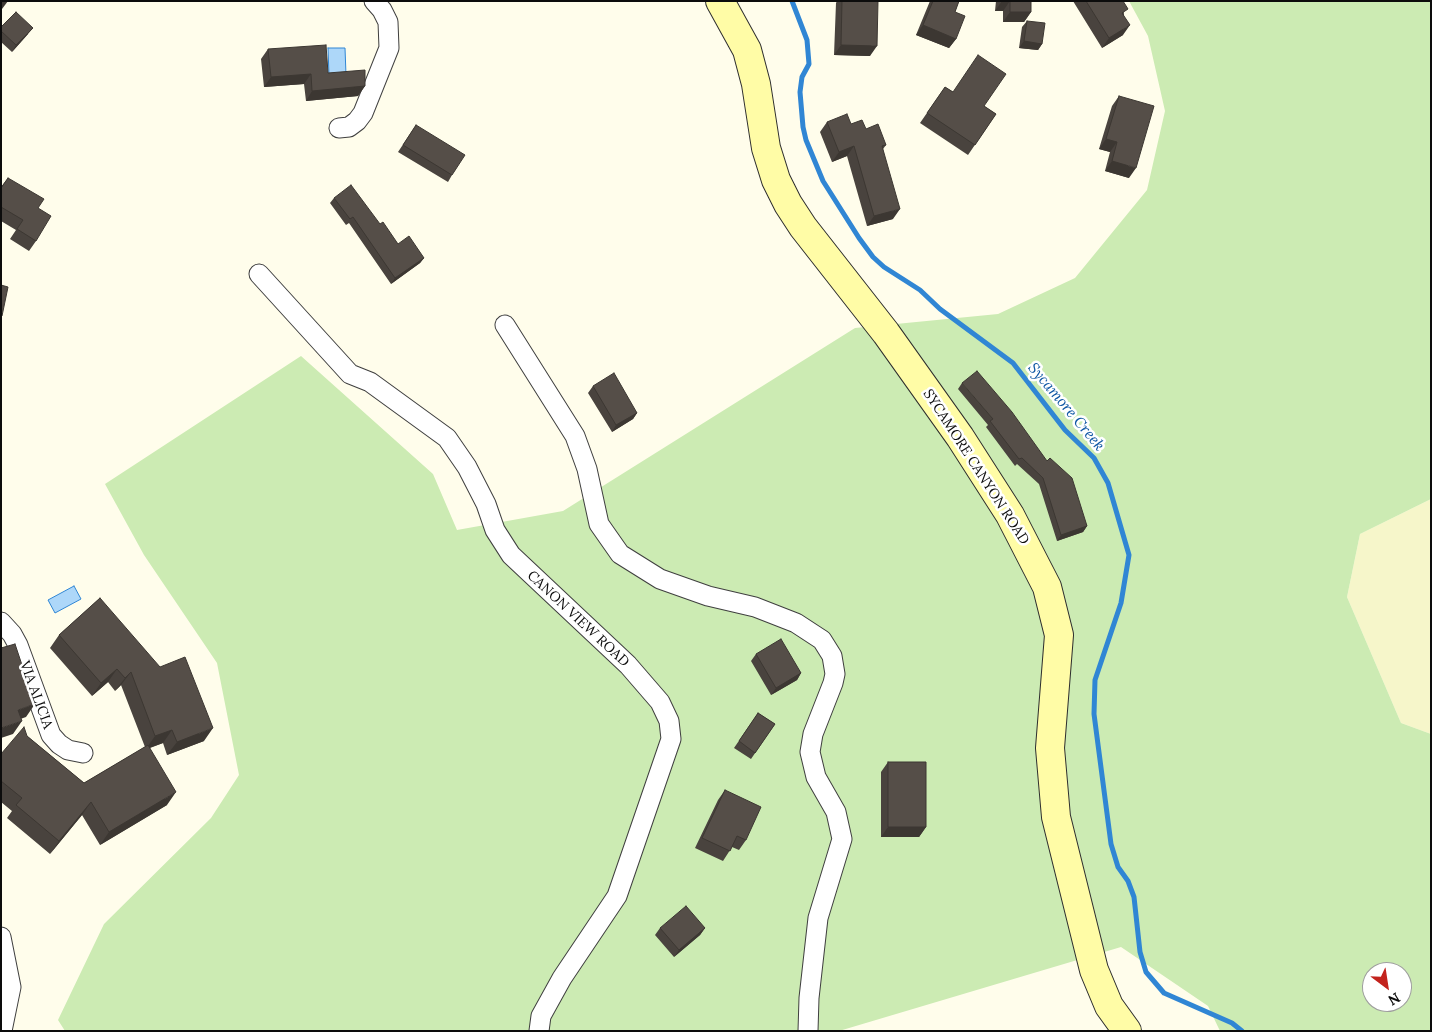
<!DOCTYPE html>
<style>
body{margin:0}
#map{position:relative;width:1432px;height:1032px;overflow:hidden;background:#fffdeb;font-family:Lora,serif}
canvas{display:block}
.frame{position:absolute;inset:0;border:2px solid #0c0c0c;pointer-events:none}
.north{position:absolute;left:1362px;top:962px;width:50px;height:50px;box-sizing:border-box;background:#fff;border:1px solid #9e9e9e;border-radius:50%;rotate:149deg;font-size:14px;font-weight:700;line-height:20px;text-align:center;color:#0c0c0c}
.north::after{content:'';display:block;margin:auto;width:18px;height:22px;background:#c3231d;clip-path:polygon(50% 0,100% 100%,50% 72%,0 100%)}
</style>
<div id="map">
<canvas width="1432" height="1032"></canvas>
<div class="frame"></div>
<div class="north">N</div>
</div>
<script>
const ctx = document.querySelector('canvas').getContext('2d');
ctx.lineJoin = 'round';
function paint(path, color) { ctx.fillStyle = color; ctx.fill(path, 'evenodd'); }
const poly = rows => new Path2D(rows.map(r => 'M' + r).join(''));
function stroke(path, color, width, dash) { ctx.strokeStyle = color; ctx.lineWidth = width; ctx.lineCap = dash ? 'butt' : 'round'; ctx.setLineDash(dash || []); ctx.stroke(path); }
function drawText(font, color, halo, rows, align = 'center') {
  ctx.font = font + ' Lora,serif'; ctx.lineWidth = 5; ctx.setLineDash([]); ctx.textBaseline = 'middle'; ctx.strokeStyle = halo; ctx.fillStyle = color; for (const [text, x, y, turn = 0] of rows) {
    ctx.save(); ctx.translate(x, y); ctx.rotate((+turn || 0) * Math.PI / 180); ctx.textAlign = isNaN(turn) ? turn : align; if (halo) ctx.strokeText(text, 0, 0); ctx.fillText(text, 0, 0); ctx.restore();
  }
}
paint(poly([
 [1431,499,1431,734,1401,723,1347,597,1360,534]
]), '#f6f6ca');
paint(poly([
 [1129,1,1431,1,1431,499,1360,534,1347,597,1401,723,1431,734,1431,1031,1220,1031,1208,1006,1121,947,839,1031,65,1031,58,1020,104,924,211,818,239,775,217,663,144,555,105,484,301,356,433,474,457,530,563,511,855,328,998,314,1075,278,1147,190,1165,111,1148,36],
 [1372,972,1402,972,1402,1002,1372,1002]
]), '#ccebb3');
const water = poly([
 [328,48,345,48,346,75,329,76,328,48],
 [74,586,81,599,55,613,48,600,74,586]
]);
paint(water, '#add7f9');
stroke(water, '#3086d4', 1);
stroke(poly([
 [792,1,807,40,809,64,802,77,800,92,803,127,806,140,823,181,859,238,873,257,884,267,920,290,940,309,1013,363,1065,430,1094,458,1108,483,1129,555,1121,603,1095,680,1094,714,1111,844,1118,867,1128,881,1134,897,1140,952,1146,972,1164,993,1232,1023,1242,1031]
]), '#3086d4', 5);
const street = poly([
 [339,128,349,127,357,121,363,113,389,48,388,22,382,10,374,1],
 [259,274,350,374,370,382,447,438,467,467,486,504,495,530,511,555,628,665,660,702,669,721,671,739,617,896,562,978,541,1016,539,1031],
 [505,325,575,436,587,469,599,524,620,554,660,579,708,596,755,607,796,623,822,640,832,656,835,674,833,683,813,734,810,752,816,777,836,812,842,839,818,918,809,998,808,1031],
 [1,622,12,634,18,645,51,735,59,744,68,750,83,753],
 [1,937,11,987,2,1031]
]);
const secondary = poly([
 [720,1,747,50,756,84,766,148,776,180,788,204,803,227,886,333,960,437,1010,515,1047,587,1059,635,1050,748,1056,817,1094,970,1109,1006,1127,1031]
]);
stroke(street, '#3f3f3f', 21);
stroke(secondary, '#2e2e2e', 30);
stroke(street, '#fff', 19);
stroke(secondary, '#fffca6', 28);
paint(poly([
 [837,1,878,1,870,56,834,55,836,3],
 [930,1,959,1,955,12,956,39,949,48,916,35],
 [996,1,1031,1,1031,12,1024,22,1003,22,1003,11,995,11],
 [1073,1,1123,1,1124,15,1123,35,1102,48],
 [1027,21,1042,44,1038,50,1019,48,1022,27],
 [1,27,28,34,12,52,1,42],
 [268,49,328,73,365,86,358,96,306,101,304,84,264,87,261,59],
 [945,87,953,92,984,106,996,114,968,155,920,123],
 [1119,96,1129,178,1105,171,1110,152,1099,149,1112,106],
 [827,122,851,124,866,129,886,145,883,149,893,219,867,226,847,156,832,162,820,132],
 [416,125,452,175,448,182,398,152],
 [8,178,38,208,36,241,29,251,10,239,16,230,1,221,1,187],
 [334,198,380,224,398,244,424,258,420,263,391,284,349,223,346,225,330,203],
 [962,383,1087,526,1083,532,1057,541,1039,484,1017,464,1015,466,986,427,988,425,958,389],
 [593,386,637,413,633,419,612,432,588,393],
 [100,598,204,741,167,755,163,743,150,748,167,805,100,845,82,815,50,854,7,818,12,811,1,802,1,754,27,736,84,783,145,747,121,685,115,691,108,682,92,696,50,648,59,635],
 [756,654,801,673,797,680,771,695,751,661],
 [758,713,775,724,751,759,734,748],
 [888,762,926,827,919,837,881,837,881,772],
 [725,790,746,840,739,850,732,847,723,861,695,848,718,800],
 [660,928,705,928,700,935,674,957,655,935]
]), '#49433e');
paint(poly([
 [8,1,2,9,1,9,1,2],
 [1002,1,1010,1,1003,11,995,11],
 [1010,12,1031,12,1024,22,1003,22],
 [923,25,956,39,949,48,916,35],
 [1130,25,1123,35,1102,48,1109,38],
 [33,28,28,34,12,52,16,45],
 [1024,41,1042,44,1038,50,1019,48],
 [841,45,877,46,870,56,834,55],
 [311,74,304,84,264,87,271,77],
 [365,86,358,96,306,101,312,91],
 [1106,139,1117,142,1110,152,1099,149],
 [854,146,847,156,832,162,839,152],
 [1112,161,1136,168,1129,178,1105,171],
 [900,209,893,219,867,226,874,216],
 [424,258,420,263,391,284,395,278],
 [637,413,633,419,612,432,616,425],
 [1087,526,1083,532,1057,541,1061,535],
 [117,669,108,682,92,696,101,683],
 [131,672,121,685,115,691,125,678],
 [801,673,797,680,771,695,776,688],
 [35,704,26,717,9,723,18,710],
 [22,721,13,734,1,738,1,728],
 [213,728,204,741,167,755,177,742],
 [172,730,163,743,146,749,155,736],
 [176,792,167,805,100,845,109,832],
 [91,802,82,815,50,854,59,841],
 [888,827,926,827,919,837,881,837],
 [705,928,700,935,674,957,679,950]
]), '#3c3732');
const building = poly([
 [842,1,878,1,877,46,841,45,842,1],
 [933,1,959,1,955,12,965,16,956,39,923,25,933,1],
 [1005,1,1031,1,1031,12,1010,12,1010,1,1005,1],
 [1086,1,1123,1,1128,9,1122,13,1130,25,1109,38,1086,1],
 [16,12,33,28,16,45,1,31,1,27,16,12],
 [1027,21,1045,23,1042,44,1024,41,1027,21],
 [326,45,328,73,365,70,365,86,312,91,311,74,271,77,268,49,326,45],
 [978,55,1006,74,984,106,996,114,975,145,927,113,945,87,953,92,978,55],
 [1119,96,1154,106,1136,168,1112,161,1117,142,1106,139,1119,96],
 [847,114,851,124,862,120,866,129,878,124,886,145,882,146,900,209,874,216,854,146,839,152,827,122,847,114],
 [416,125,465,155,452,175,403,145,416,125],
 [8,178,44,199,38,208,51,216,36,241,17,229,23,220,1,207,1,188,8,178],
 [351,185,380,224,383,222,398,244,409,236,424,258,395,278,353,217,350,219,334,198,351,185],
 [1,285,8,287,2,316,1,316,1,285],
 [977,371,1012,412,1047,461,1050,458,1072,478,1087,526,1061,535,1043,478,1022,458,1019,459,990,421,993,419,962,383,977,371],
 [614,373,637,413,616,425,593,386,614,373],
 [100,598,160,667,185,657,213,728,177,742,172,730,155,736,131,672,125,678,117,669,101,683,59,635,100,598],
 [781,639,801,673,776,688,756,654,781,639],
 [15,644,35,704,18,710,22,721,1,728,1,648,15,644],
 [758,713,775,724,755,753,739,741,758,713],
 [24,727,27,736,84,783,148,745,176,792,109,832,91,802,59,841,16,805,22,798,1,781,1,754,24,727],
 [888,762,926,762,926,827,888,827,888,762],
 [725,790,761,807,746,840,737,836,730,851,702,838,725,790],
 [686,906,705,928,679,950,660,928,686,906]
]);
paint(building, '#554e48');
stroke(building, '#3c3732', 1);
drawText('14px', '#0c0c0c', '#fff', [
 ["SYCAMORE CANYON ROAD",976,467,57],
 ["CANON VIEW ROAD",578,619,43],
 ["VIA ALICIA",36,695,70]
]);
drawText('italic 15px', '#0f57a4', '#fff', [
 ["Sycamore Creek",1066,407,50]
]);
</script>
